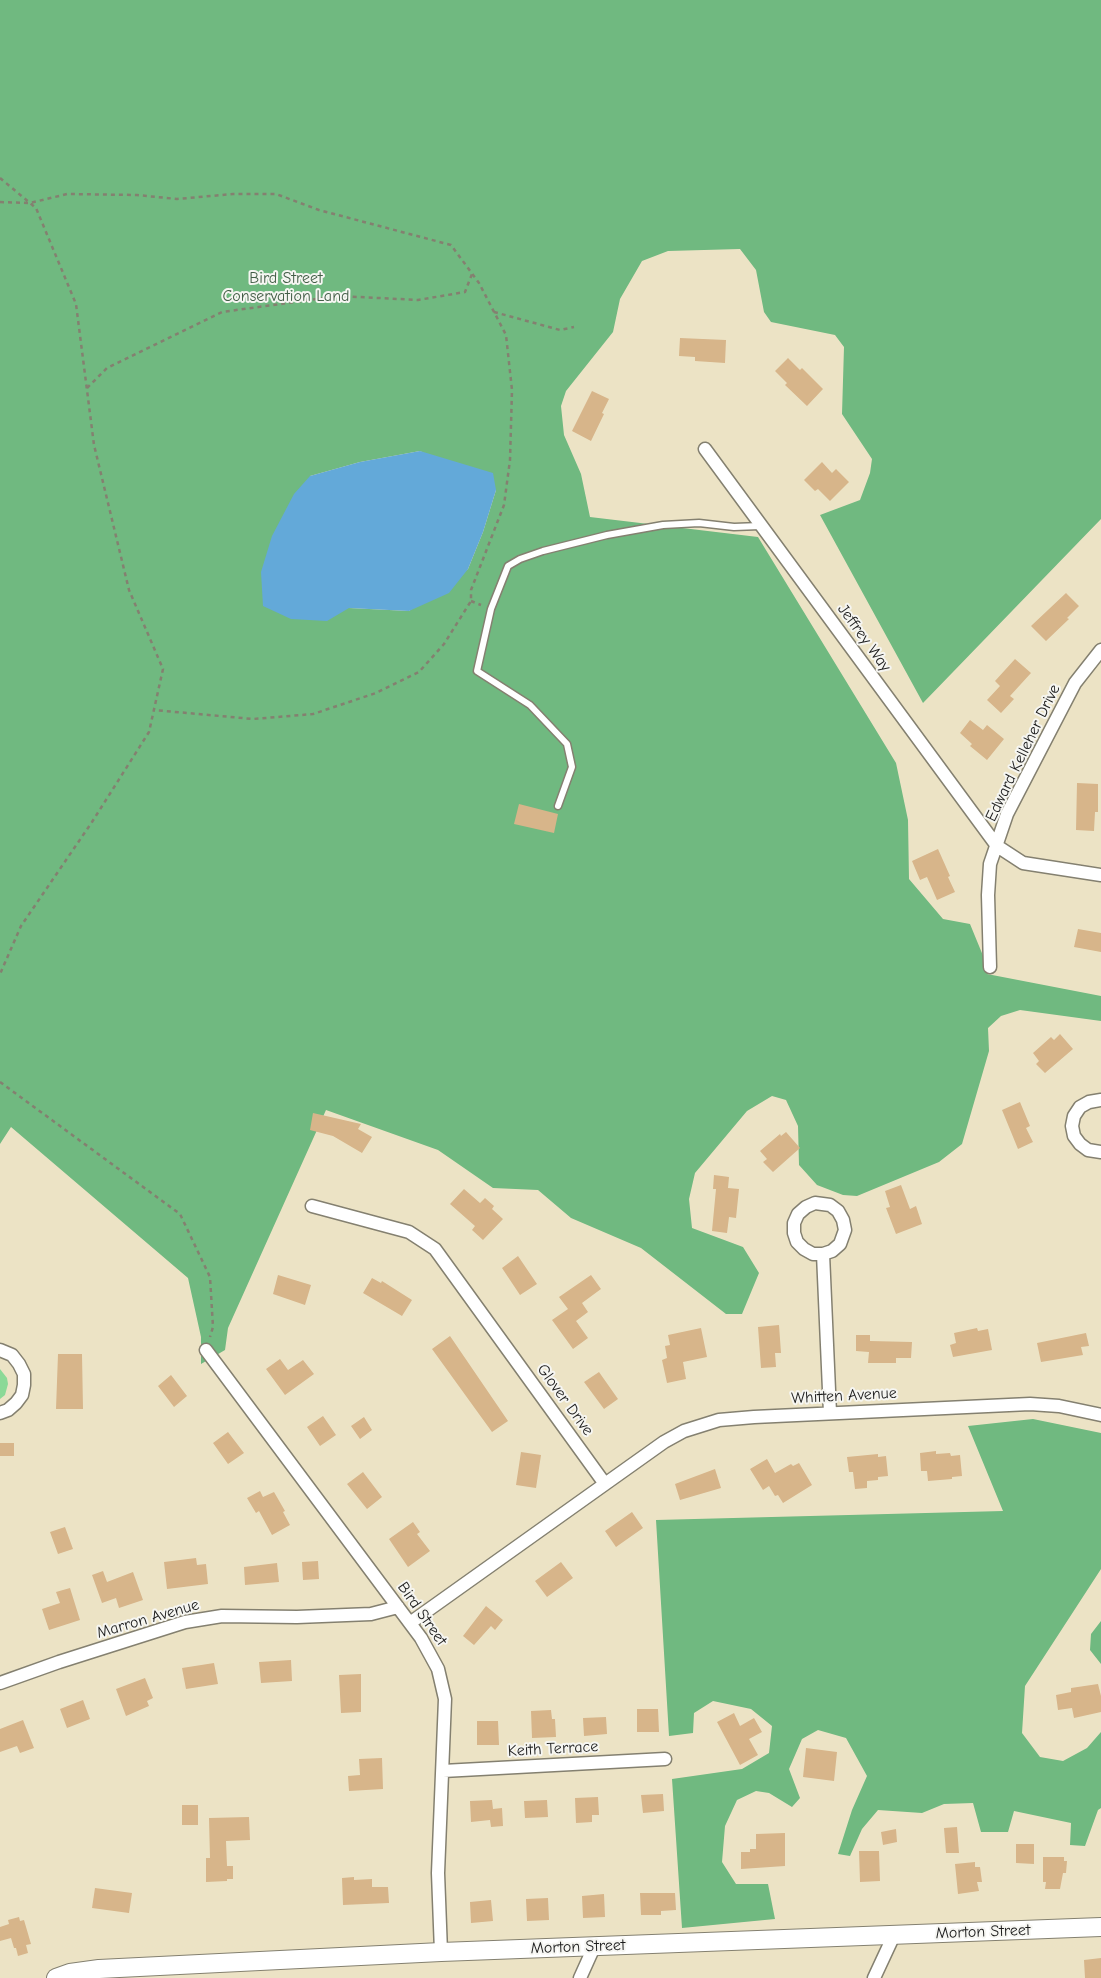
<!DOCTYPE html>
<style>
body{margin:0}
canvas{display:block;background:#ece3c5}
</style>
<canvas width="1101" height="1978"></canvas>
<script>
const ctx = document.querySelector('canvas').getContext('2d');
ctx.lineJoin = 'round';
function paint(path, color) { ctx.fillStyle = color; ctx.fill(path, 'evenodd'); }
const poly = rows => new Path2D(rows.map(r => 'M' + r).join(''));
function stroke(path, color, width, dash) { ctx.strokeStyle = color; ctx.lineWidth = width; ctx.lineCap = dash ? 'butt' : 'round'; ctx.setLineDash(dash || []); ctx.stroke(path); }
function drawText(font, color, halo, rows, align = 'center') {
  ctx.font = font + ' "Comic Neue",sans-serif'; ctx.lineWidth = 4; ctx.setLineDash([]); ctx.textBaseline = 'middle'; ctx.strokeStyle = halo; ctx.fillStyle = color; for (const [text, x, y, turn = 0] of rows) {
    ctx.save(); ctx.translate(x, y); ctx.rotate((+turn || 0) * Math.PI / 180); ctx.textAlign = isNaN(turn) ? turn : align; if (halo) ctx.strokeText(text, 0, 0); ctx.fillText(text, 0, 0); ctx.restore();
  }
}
paint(poly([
 [0,1369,7,1378,8,1384,5,1395,0,1399]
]), '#8bd997');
paint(poly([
 [0,0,1101,0,1101,519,923,703,820,515,860,500,870,473,872,459,842,414,844,347,835,335,771,322,764,312,756,270,740,249,668,251,642,261,620,299,613,332,566,391,561,406,564,435,581,474,590,517,758,537,896,763,908,820,909,879,943,919,970,924,986,963,987,974,1101,996,1101,1021,1020,1010,1001,1016,988,1028,989,1051,962,1144,939,1162,857,1196,843,1195,817,1185,799,1165,798,1126,786,1100,772,1096,747,1111,695,1173,689,1199,692,1228,743,1247,759,1273,742,1314,726,1314,641,1248,571,1218,538,1190,493,1188,438,1150,326,1110,228,1328,225,1350,201,1364,201,1337,188,1278,11,1127,0,1144],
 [420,451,496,490,483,532,468,569,409,611,349,608,310,476,360,462],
 [1033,1419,1101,1433,1101,1569,1025,1686,1022,1733,1040,1757,1063,1761,1087,1748,1101,1732,1101,1808,1098,1810,1085,1846,1070,1845,1071,1823,1014,1811,1008,1832,981,1832,973,1803,944,1804,922,1813,878,1810,862,1829,850,1856,838,1854,852,1810,867,1776,846,1738,818,1730,802,1739,789,1769,800,1798,792,1807,769,1793,756,1791,737,1800,725,1826,722,1862,736,1884,768,1884,775,1919,682,1928,672,1779,742,1769,769,1753,772,1726,751,1709,713,1701,694,1713,693,1733,669,1736,656,1520,1003,1511,968,1426],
 [1101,1621,1101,1664,1090,1650,1091,1634]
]), '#70b980');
paint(poly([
 [420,451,493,473,496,490,483,532,468,569,449,593,409,611,349,608,327,621,291,619,263,606,261,572,272,536,294,494,310,476,360,462]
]), '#63a9d9');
paint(poly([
 [680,338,726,340,725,363,695,361,695,357,679,356],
 [788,358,800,370,802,368,823,389,807,406,785,385,787,383,775,371],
 [592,391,609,399,602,413,604,414,591,441,572,431],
 [822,462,832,473,836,469,849,482,830,501,818,489,815,491,804,480],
 [1066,593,1079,606,1067,618,1069,619,1046,641,1031,626],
 [1015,659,1031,673,1010,696,1014,699,1001,713,987,700,1000,686,995,681],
 [970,720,983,730,987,725,1004,739,987,760,970,746,972,744,960,733],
 [1077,783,1098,784,1098,812,1095,812,1094,831,1076,830],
 [519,804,558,814,554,833,514,824],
 [938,849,950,876,948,877,955,892,937,900,927,877,920,880,912,861],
 [1078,929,1101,933,1101,952,1074,947],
 [1060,1034,1073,1049,1045,1073,1036,1064,1039,1061,1033,1053,1051,1037,1054,1040],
 [1020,1102,1030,1126,1026,1128,1033,1142,1018,1149,1002,1110],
 [313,1113,361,1124,358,1129,372,1137,362,1153,333,1136,310,1130],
 [786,1132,800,1148,773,1172,763,1162,767,1159,760,1151,780,1134,781,1136],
 [714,1175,729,1177,728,1188,739,1189,736,1218,729,1217,727,1233,712,1231,716,1189,713,1189],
 [901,1185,910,1209,916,1206,922,1224,896,1234,886,1208,890,1207,885,1191],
 [464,1189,480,1203,485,1198,494,1206,492,1209,503,1219,483,1240,472,1230,475,1226,450,1204],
 [518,1256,537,1284,520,1295,502,1268],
 [278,1275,311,1285,305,1305,273,1294],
 [591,1275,601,1289,582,1303,588,1312,576,1321,588,1338,573,1349,552,1320,568,1309,559,1297],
 [372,1278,381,1283,382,1281,412,1300,402,1316,363,1293],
 [779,1325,781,1353,775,1353,776,1367,761,1368,758,1327],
 [701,1328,707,1357,683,1362,686,1379,667,1383,662,1360,667,1358,665,1346,670,1345,668,1335],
 [977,1328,978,1331,988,1329,992,1350,953,1357,950,1345,956,1343,954,1333],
 [1086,1333,1089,1346,1081,1347,1083,1355,1041,1362,1037,1343],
 [856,1335,870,1335,870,1341,912,1342,911,1358,896,1358,896,1363,868,1363,869,1352,856,1351],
 [450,1336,508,1421,492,1432,432,1349],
 [58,1354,82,1354,83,1409,56,1409],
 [280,1359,288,1370,303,1360,314,1374,285,1395,266,1369],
 [599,1372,618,1399,604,1409,584,1382],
 [171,1375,187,1396,174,1407,158,1386],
 [323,1416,336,1435,320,1446,307,1427],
 [364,1417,372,1430,360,1439,351,1426],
 [228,1432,244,1453,228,1464,213,1443],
 [0,1443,14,1443,14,1456,0,1456],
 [936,1451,936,1454,950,1453,951,1456,960,1455,962,1476,952,1477,952,1479,928,1481,927,1471,921,1471,920,1453],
 [521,1452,541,1455,536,1488,516,1485],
 [878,1454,878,1457,886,1456,888,1476,878,1477,878,1480,867,1481,867,1488,855,1489,853,1472,849,1472,847,1457],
 [767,1459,775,1473,791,1464,793,1466,799,1463,812,1485,783,1503,778,1495,775,1496,769,1486,763,1490,750,1469],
 [715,1469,721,1488,680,1500,675,1484],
 [363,1472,382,1497,367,1509,347,1484],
 [260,1491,263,1497,274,1492,285,1511,283,1512,290,1525,272,1535,259,1511,256,1513,247,1498],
 [632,1512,643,1528,616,1547,605,1531],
 [413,1522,420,1532,417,1534,430,1551,408,1567,389,1539],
 [65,1527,73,1549,58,1554,50,1532],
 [196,1558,197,1565,206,1564,208,1584,167,1589,164,1562],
 [318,1561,319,1579,303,1580,302,1562],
 [561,1562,573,1578,547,1597,535,1581],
 [277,1563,279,1582,245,1585,244,1567],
 [103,1571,107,1582,133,1572,143,1600,119,1608,116,1598,102,1603,92,1575],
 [70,1588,80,1620,49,1630,42,1609,60,1603,56,1592],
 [486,1606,503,1620,495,1630,491,1626,474,1645,463,1636],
 [291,1660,292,1681,261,1683,259,1662],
 [214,1663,218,1684,186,1689,182,1668],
 [361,1674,361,1712,341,1713,339,1675],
 [145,1678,153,1698,147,1701,149,1706,126,1716,116,1689],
 [1098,1684,1101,1696,1101,1712,1074,1718,1072,1708,1058,1710,1056,1695,1071,1692,1071,1688],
 [83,1700,90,1719,67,1728,60,1709],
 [637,1709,658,1709,659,1732,637,1732],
 [551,1710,552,1719,555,1719,556,1737,532,1738,531,1711],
 [734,1713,740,1726,754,1718,762,1732,749,1739,758,1755,740,1765,717,1722],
 [606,1717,607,1734,584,1736,583,1718],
 [23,1720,34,1748,20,1753,17,1746,0,1752,0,1729],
 [477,1721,498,1721,499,1745,477,1745],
 [806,1748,837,1752,834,1781,803,1777],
 [382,1758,383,1789,349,1791,348,1776,360,1775,359,1759],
 [663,1794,664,1811,643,1813,641,1795],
 [598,1797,599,1815,592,1815,592,1822,576,1823,575,1798],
 [492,1800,493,1809,502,1808,503,1826,491,1827,490,1820,471,1822,470,1801],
 [547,1800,548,1817,525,1818,524,1801],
 [182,1805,198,1805,198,1825,182,1825],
 [249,1817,250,1840,226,1841,227,1866,233,1866,233,1879,227,1879,227,1881,206,1882,206,1858,210,1858,209,1818],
 [957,1827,959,1853,946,1853,944,1828],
 [896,1829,897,1842,883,1845,881,1832],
 [785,1833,785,1866,741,1869,741,1852,750,1852,750,1849,756,1849,756,1834],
 [1016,1844,1034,1844,1034,1864,1016,1863],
 [859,1851,879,1851,880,1881,860,1882],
 [1043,1857,1064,1857,1064,1861,1067,1861,1066,1873,1063,1873,1060,1889,1045,1889,1046,1882,1043,1882],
 [975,1862,975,1867,980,1867,982,1882,977,1882,979,1891,958,1894,955,1864],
 [354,1877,354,1880,372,1879,372,1887,388,1887,389,1903,343,1905,342,1878],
 [95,1888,132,1893,129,1913,92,1908],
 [640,1893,675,1893,676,1910,661,1911,661,1915,641,1915],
 [604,1894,605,1917,583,1918,582,1896],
 [548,1898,549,1920,527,1921,526,1899],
 [491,1900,493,1921,471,1923,470,1902],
 [19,1917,20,1921,24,1920,31,1944,26,1945,28,1953,18,1956,16,1948,14,1948,11,1938,0,1941,0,1927,9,1924,8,1920],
 [1101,1958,1101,1978,1085,1978,1084,1960]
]), '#d7b58a');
const lane = poly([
 [558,806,572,767,567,744,530,705,477,671,491,609,508,566,520,559,543,551,607,535,663,525,699,523,734,527,760,526]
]);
const street = poly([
 [705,449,997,846,1023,863,1101,875],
 [990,967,988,895,990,864,1007,814,1075,683,1101,650],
 [1101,1100,1089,1102,1080,1107,1074,1116,1072,1126,1074,1136,1080,1144,1088,1150,1101,1152],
 [312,1206,409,1232,435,1249,605,1484,410,1623],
 [823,1254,813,1254,804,1249,797,1242,794,1233,794,1223,798,1214,806,1207,815,1203,830,1205,838,1211,843,1220,845,1230,840,1244,832,1251,823,1254,830,1413],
 [0,1350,12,1355,19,1364,24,1374,24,1385,22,1395,16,1403,8,1410,0,1413],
 [206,1350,421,1638,438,1669,445,1699,438,1873,441,1952],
 [605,1484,664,1442,684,1431,719,1420,754,1417,1030,1404,1059,1406,1101,1415],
 [0,1683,59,1662,185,1622,222,1616,297,1617,371,1614,398,1607],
 [443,1771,665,1759],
 [580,1978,594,1947],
 [874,1978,894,1935]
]);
const secondary = poly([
 [56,1978,70,1973,99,1969,441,1952,1101,1927]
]);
stroke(lane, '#848070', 9);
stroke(street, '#848070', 15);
stroke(secondary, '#848070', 20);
stroke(poly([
 [0,178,36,208,76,304,94,445,129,590,163,669,149,732,92,822,21,926,0,974],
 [0,202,30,203,67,194,137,195,177,199,233,194,276,194,319,210,451,245,479,283,506,335,512,390,510,460,504,505,471,590,471,601,444,644,419,672,376,693,313,714,253,719,154,710],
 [494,312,560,330,574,327],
 [87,388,107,368,222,312,339,296,418,300,465,292,472,274],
 [471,601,481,605],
 [0,1082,180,1214,210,1277,213,1327,210,1337]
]), '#848070', 2.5, [4, 4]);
stroke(lane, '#fff', 6);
stroke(street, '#fff', 12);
stroke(secondary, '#fff', 18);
drawText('16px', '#435e47', '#f6f6f2', [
 ["Bird Street",286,278],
 ["Conservation Land",286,296]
]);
drawText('16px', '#1c1c1c', '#f6f6f2', [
 ["Jeffrey Way",864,638,54],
 ["Edward Kelleher Drive",1023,753,-64],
 ["Whitten Avenue",844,1396,-3],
 ["Glover Drive",565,1400,54],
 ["Bird Street",422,1614,55],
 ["Marron Avenue",148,1619,-16],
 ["Keith Terrace",553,1749,-3],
 ["Morton Street",983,1932,-2],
 ["Morton Street",578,1947,-2]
]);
</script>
